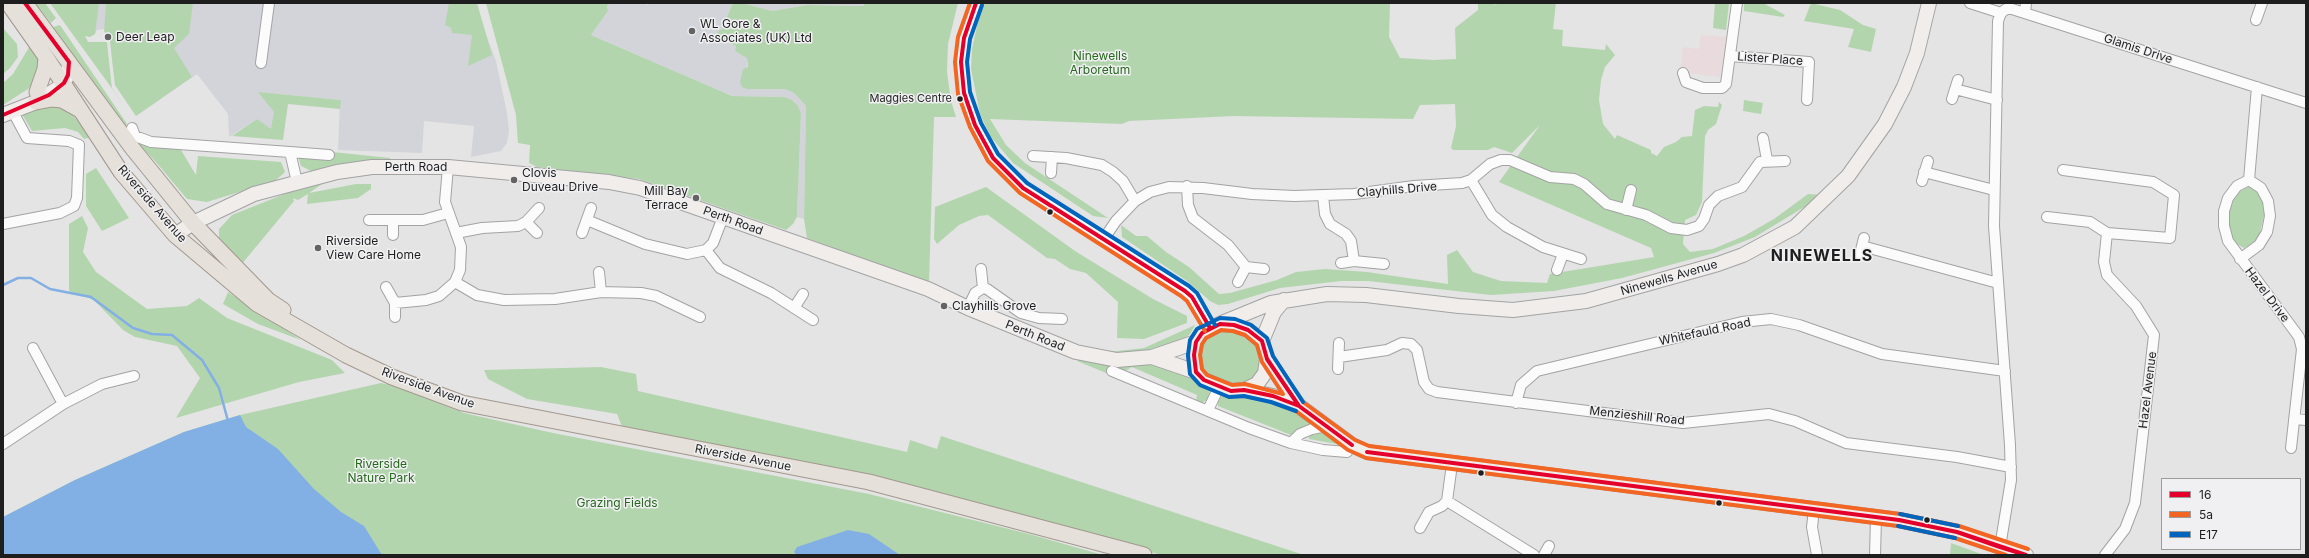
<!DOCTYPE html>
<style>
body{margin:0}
#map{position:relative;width:2309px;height:558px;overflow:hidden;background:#e4e4e4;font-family:Inter,sans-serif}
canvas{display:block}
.frame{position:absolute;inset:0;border:4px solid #1e1e1e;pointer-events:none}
.legend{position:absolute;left:2161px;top:478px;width:140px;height:72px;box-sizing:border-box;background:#f0f0f2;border:1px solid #9c9c9d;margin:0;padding:5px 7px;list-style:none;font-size:12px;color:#1e1e1e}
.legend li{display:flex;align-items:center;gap:8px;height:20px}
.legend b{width:20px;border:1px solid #9c9c9d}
</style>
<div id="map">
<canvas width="2309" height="558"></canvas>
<div class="frame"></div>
<ul class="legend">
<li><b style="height:5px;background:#e4002b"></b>16</li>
<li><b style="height:5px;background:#f26522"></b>5a</li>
<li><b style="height:5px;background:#0065bd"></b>E17</li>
</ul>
</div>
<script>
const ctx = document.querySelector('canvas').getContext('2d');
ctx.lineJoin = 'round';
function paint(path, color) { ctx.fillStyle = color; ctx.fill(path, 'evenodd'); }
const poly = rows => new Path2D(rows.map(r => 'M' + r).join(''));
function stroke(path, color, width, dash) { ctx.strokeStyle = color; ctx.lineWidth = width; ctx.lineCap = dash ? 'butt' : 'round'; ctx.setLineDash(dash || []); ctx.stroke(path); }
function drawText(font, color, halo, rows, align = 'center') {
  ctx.font = font + ' Inter,sans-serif'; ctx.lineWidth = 3; ctx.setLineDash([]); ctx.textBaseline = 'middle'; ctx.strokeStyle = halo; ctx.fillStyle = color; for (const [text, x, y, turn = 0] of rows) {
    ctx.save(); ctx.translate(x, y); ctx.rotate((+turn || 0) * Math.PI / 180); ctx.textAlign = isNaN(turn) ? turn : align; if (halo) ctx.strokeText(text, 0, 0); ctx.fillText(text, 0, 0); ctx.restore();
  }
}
paint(poly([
 [62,3,474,3,496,61,507,113,509,131,507,143,501,151,471,157,474,126,424,121,422,153,338,150,340,100,278,94,274,139,257,119,229,137,228,114,197,74,136,116,115,85,110,41,104,29,97,30,95,34,90,37],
 [610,3,642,3,648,5,649,3,733,3,721,30,721,39,736,46,735,51,747,57,747,89,785,89,794,93,806,106,804,219,797,217,801,114,784,97,732,96,591,35,608,11,607,6],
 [742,3,862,3,863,6,807,5,772,11]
]), '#d3d4d9');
paint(poly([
 [1701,35,1726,37,1720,77,1680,72,1683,47,1699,49]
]), '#e8dadd');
paint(poly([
 [35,3,45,3,56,18,51,23],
 [50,3,99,3,95,34,90,37,85,36,88,42,107,42,112,89,129,112],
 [106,3,193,3,189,34,174,48,192,77,136,116,115,85,110,41,104,31],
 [449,3,477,3,492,55,468,66,472,35,452,33,451,28,445,25],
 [486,3,610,3,607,6,608,11,591,35,732,96,784,97,792,100,798,106,801,114,797,217,793,224,786,230,639,179,537,167,529,163,530,145,518,143,516,115],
 [733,3,742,3,772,11,807,5,863,6,864,3,958,3,948,44,947,72,951,101,956,117,934,117,929,283,807,238,804,219,806,106,794,93,785,89,747,89,742,87,740,82,743,69,748,67,747,58,735,51,736,46,721,39,718,42,714,39,718,31,721,30],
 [982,3,1390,3,1389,37,1400,58,1434,60,1456,59,1455,28,1478,10,1478,3,1493,3,1496,5,1497,3,1556,3,1553,29,1563,30,1562,46,1605,50,1606,44,1615,55,1605,67,1601,80,1599,100,1603,124,1615,139,1617,135,1651,150,1651,153,1657,156,1664,147,1676,142,1682,137,1692,136,1695,110,1704,106,1718,107,1719,102,1722,105,1716,124,1708,130,1705,136,1702,202,1696,215,1685,220,1683,244,1690,252,1713,249,1744,236,1774,219,1808,194,1824,195,1755,237,1714,253,1622,278,1554,291,1491,295,1368,281,1341,281,1280,288,1228,304,1218,305,1210,301,1187,281,1122,237,1121,225,1136,236,1147,236,1166,252,1189,267,1219,294,1230,293,1277,280,1296,272,1325,269,1367,272,1448,284,1447,255,1457,250,1473,272,1501,281,1547,283,1550,274,1654,257,1651,248,1499,182,1540,125,1512,153,1494,147,1488,150,1453,150,1451,148,1456,126,1455,104,1420,105,1413,119,1234,116,1129,121,1122,124,990,119,1006,145,1025,163,1108,218,1093,216,1013,163,990,136,980,114,971,69,972,49],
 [1715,3,1729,3,1726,30,1713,28],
 [1744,3,1763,3,1785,15,1783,17,1744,11],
 [1811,3,1840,10,1863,25,1876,29,1871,52,1848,47,1854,29,1804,21],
 [60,25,127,124,124,127,53,27],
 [3,28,17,44,18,57,10,68,3,74],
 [31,44,42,61,39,77,28,89,3,105,3,83,13,74],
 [258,92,341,100,340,109,288,104,283,140,232,136,257,119,271,129,274,112],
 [1744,100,1763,103,1761,114,1743,111],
 [49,104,68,110,92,137,84,139,78,132,65,128,32,131,22,114],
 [125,130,144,145,181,150,196,175,198,156,281,162,285,172,275,181,207,202,187,199,155,161],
 [323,151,390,158,390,161,348,164,311,171,301,166,298,156],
 [96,168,129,218,102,231,86,206,86,174],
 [328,180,309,193,356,184,371,184,371,189,358,198,307,204,308,194,298,200,293,198,294,201,241,265,219,244,219,229,232,215,302,187],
 [2249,186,2256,190,2262,199,2265,212,2259,236,2252,244,2244,248,2235,243,2229,230,2228,215,2236,194],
 [986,187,1075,251,1153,299,1187,316,1187,323,1144,339,1117,338,1118,302,1086,273,1070,269,1055,259,1047,258,988,215,979,216,959,225,937,244,934,239,935,207],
 [82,216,88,228,83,252,96,272,147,309,187,306,199,298,227,318,332,360,345,373,299,382,176,418,200,378,177,346,135,337,123,330,94,300,69,291,69,224],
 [228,292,301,340,258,324,223,304],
 [1195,325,1190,334,1179,343,1131,353,1109,352,1144,348],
 [1228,330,1255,342,1261,354,1261,367,1255,377,1244,384,1231,384,1211,376,1203,367,1199,353,1205,339,1215,332],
 [1079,359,1148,363,1186,374,1209,390,1210,395,1207,400,1201,403,1196,401,1197,395,1132,367,1125,371,1114,367,1108,369,1106,373,1077,361],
 [601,367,636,374,638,391,907,452,910,440,937,449,941,436,1304,555,1161,555,1097,536,623,429,617,414,527,399,488,379,484,370],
 [381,383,391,385,464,413,553,433,869,494,1029,534,1103,555,3,555,3,517,75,480,184,432,240,415],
 [1222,396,1265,399,1288,407,1313,424,1291,435,1218,406,1218,401],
 [1317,431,1325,433,1342,445,1309,439,1310,432],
 [1951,543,1984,555,1950,555]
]), '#b3d5ae');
paint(poly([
 [240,415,246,427,278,449,314,489,341,512,364,526,382,555,3,555,3,517,75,480,184,432],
 [848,530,869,534,900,555,797,555,794,552,797,547]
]), '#83b0e4');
stroke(poly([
 [3,285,18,278,31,278,50,289,91,297,133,328,152,334,172,335,202,360,219,388,228,421]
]), '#83b0e4', 2.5);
const street = poly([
 [976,3,964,38,961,62,964,93,975,125,993,158,1023,188,1185,291,1192,297,1210,328],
 [1970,3,2001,13],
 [2001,13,2006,9,2012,9,2306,103],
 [2025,13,2026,3],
 [2256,20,2262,3],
 [1730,56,1809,62,1807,100],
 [261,63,269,3],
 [1683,73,1686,82,1703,88,1722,88,1726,84,1737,3],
 [2257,87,2249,180,2237,186,2228,198,2224,211,2224,226,2228,241,2299,337,2302,349,2291,448],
 [1955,89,1997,100],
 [1952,99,1958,80],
 [132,128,135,136,151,142,290,152,297,182],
 [1763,138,1767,160],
 [290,152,329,155],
 [1033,156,1066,158,1102,165,1113,172,1123,181,1135,201],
 [2063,170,2153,182,2174,195,2170,238,2107,233,2104,262,2107,275,2136,306,2154,335,2135,503,2125,529,2105,555],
 [1924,172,1994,190],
 [1051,173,1052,157],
 [1471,180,1492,215,1507,227,1543,247,1581,259],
 [1922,181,1928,161],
 [1187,186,1188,205,1193,218,1228,245,1246,267],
 [1323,196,1325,214,1330,224,1346,234,1351,241,1354,261],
 [1626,210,1631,190],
 [2047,217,2090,222,2107,233],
 [369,220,423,220,448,213],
 [393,220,393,235],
 [587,220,645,244,687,254,706,250,713,243,723,217],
 [526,222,537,233],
 [3,224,60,213,74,206,77,198,79,145,69,141,27,138,13,112],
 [456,233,482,228,518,226,526,222,539,208],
 [582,233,591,208],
 [1103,240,1116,221,1135,201,1150,192,1169,187,1203,188,1252,194,1294,196,1354,194,1414,186,1462,183,1471,180,1490,164,1501,160,1510,160,1550,177,1574,179,1584,184,1607,204,1646,215,1671,228,1687,230,1699,226,1704,219,1709,205,1718,196,1742,187,1760,162,1785,161],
 [1862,246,1998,283],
 [706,250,720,268,771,293,813,320],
 [1860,254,1864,238],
 [2240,259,2259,245,2267,232,2270,216,2268,201,2261,188,2249,180],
 [1341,263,1354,261,1384,264],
 [981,269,983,288],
 [1557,270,1563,254],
 [599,272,601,292],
 [455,282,477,295,504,300,555,299,601,292,641,293,656,296,700,317],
 [1238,282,1246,267,1264,269],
 [386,287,395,303,395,317],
 [395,303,426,300,439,296,455,282,460,270,461,247,445,202,448,167],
 [794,308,803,294],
 [968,308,975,293,983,288,987,289,1021,313,1039,318,1062,319],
 [33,348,63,404],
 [1339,357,1387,350,1402,343,1411,344,1417,350,1424,382,1429,389,1437,392,1683,423,1769,414,1795,421,1846,443,1957,457,2011,467],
 [1338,369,1339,343],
 [1112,371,1249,428,1291,443,1323,450,1347,452],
 [1516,403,1521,385,1537,371,1742,322,1771,319,1799,325,1882,354,2005,371],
 [1208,410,1219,387],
 [2294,419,2306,420],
 [1291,443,1300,434,1312,429,1326,426],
 [3,444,63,404,102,384,134,376],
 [1447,501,1452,464],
 [1814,510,1812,527,1817,555],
 [1420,528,1429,512,1442,506,1447,501,1534,555],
 [2000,547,2011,480,2010,445,1994,226,1998,21,2001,13],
 [1544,555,1549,546],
 [1875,555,1876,518]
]);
const secondary = poly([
 [3,115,36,102,60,87,68,75,69,62],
 [175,235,193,223,254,194,337,172,372,167,448,167,609,182,640,188,928,289,968,308,1076,352,1117,360,1152,357,1196,342],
 [1222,323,1271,303,1327,294,1366,295,1459,306,1513,310,1586,301,1718,264,1743,255,1795,227,1848,176,1885,124,1904,87,1917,53,1929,3],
 [1262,341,1274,312,1284,300],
 [1152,357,1196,372],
 [1267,359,1299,406],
 [1244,390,1257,384,1265,373,1267,359,1262,341,1248,330,1234,325,1220,324,1202,333,1196,342,1194,355,1196,372,1204,380,1231,391,1244,390,1273,396,1299,406,1352,445,1367,452,1899,520,1957,532,2026,555]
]);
const primary = poly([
 [8,3,46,57,121,172,175,235,257,304,346,355,392,377,462,403,869,482,1144,555],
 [25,3,133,149,193,223,268,300,283,310],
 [37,92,45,69,46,57],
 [36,102,52,99,62,100,80,110]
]);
stroke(street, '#a3a3a3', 12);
stroke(secondary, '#a3a3a3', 16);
stroke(primary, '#a2988e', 17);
stroke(street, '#fbfbfb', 10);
stroke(secondary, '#f0edeb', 14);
stroke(primary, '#e6e0da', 15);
stroke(poly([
 [976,3,964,38,961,62,964,93,975,125,993,158,1023,188,1185,291,1192,297,1210,328],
 [3,115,49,95,64,83,68,75,69,62,25,3],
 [1220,324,1234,325,1248,330,1262,341,1267,359,1299,406,1273,396,1244,390,1231,391,1204,380,1196,372,1194,355,1196,342,1202,333,1220,324],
 [1299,406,1352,445],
 [1299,406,1352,445],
 [1367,452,1899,520],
 [1367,452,1899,520],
 [1899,520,1957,532],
 [1957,532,2026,555,2000,547,1957,532]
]), '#e4002b', 4);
stroke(poly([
 [970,3,958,37,955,62,958,94,970,127,988,161,1020,193,1181,296,1187,301,1205,331],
 [1221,330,1233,331,1245,335,1257,345,1262,362,1283,394,1245,384,1232,385,1207,375,1202,369,1200,355,1202,344,1206,338,1221,330],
 [1303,402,1355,440,1369,446,1900,514,1959,526,2028,549],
 [1296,411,1348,450,1364,457],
 [1366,458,1898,526,1955,538,2006,555]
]), '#f26522', 4);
stroke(poly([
 [982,5,970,39,967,62,970,92,981,123,998,154,1027,183,1189,286,1197,293,1215,325],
 [1296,411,1271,402,1244,396,1229,397,1200,385,1190,374,1188,355,1190,340,1197,329,1220,318,1235,319,1251,325,1267,338,1273,356,1303,402],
 [1900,514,1958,526],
 [1898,526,1955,538]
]), '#0065bd', 4);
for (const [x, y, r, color] of [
 [692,31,4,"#636363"],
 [108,37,4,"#636363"],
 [960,99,3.5,"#1e1e1e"],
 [514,180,4,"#636363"],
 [696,198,4,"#636363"],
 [1050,212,3.5,"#1e1e1e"],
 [318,248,4,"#636363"],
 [944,306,4,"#636363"],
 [1481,473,3.5,"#1e1e1e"],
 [1719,503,3.5,"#1e1e1e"],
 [1927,520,3.5,"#1e1e1e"]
]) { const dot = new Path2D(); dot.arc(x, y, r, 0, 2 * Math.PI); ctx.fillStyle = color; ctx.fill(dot); stroke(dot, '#f0f0f2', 1.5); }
drawText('11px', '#1e1e1e', '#f0f0f2', [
 ["Maggies Centre",952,99]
], 'right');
drawText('12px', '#1e1e1e', '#f0f0f2', [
 ["WL Gore &",700,24],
 ["Associates (UK) Ltd",700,38],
 ["Deer Leap",116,37],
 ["Clovis",522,173],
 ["Duveau Drive",522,187],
 ["Mill Bay",688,191,"right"],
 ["Terrace",688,205,"right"],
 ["Riverside",326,241],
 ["View Care Home",326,255],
 ["Clayhills Grove",952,306]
], 'left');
drawText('12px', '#1e1e1e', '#f0f0f2', [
 ["Glamis Drive",2138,49,18],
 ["Lister Place",1770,59,4],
 ["Perth Road",416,167],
 ["Clayhills Drive",1397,190,-5],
 ["Riverside Avenue",152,204,49],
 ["Perth Road",733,221,20],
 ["Ninewells Avenue",1669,278,-16],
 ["Hazel Drive",2267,295,53],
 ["Whitefauld Road",1705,332,-12],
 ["Perth Road",1035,336,22],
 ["Riverside Avenue",428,388,20],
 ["Hazel Avenue",2148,390,-83],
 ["Menzieshill Road",1637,416,6],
 ["Riverside Avenue",743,458,11]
]);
drawText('12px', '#26681d', '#f0f0f2', [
 ["Ninewells",1100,56],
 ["Arboretum",1100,70],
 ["Riverside",381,464],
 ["Nature Park",381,478],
 ["Grazing Fields",617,503]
]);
ctx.letterSpacing = '1px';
drawText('bold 16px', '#1e1e1e', '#f0f0f2', [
 ["NINEWELLS",1822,256]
]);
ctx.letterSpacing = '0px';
</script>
